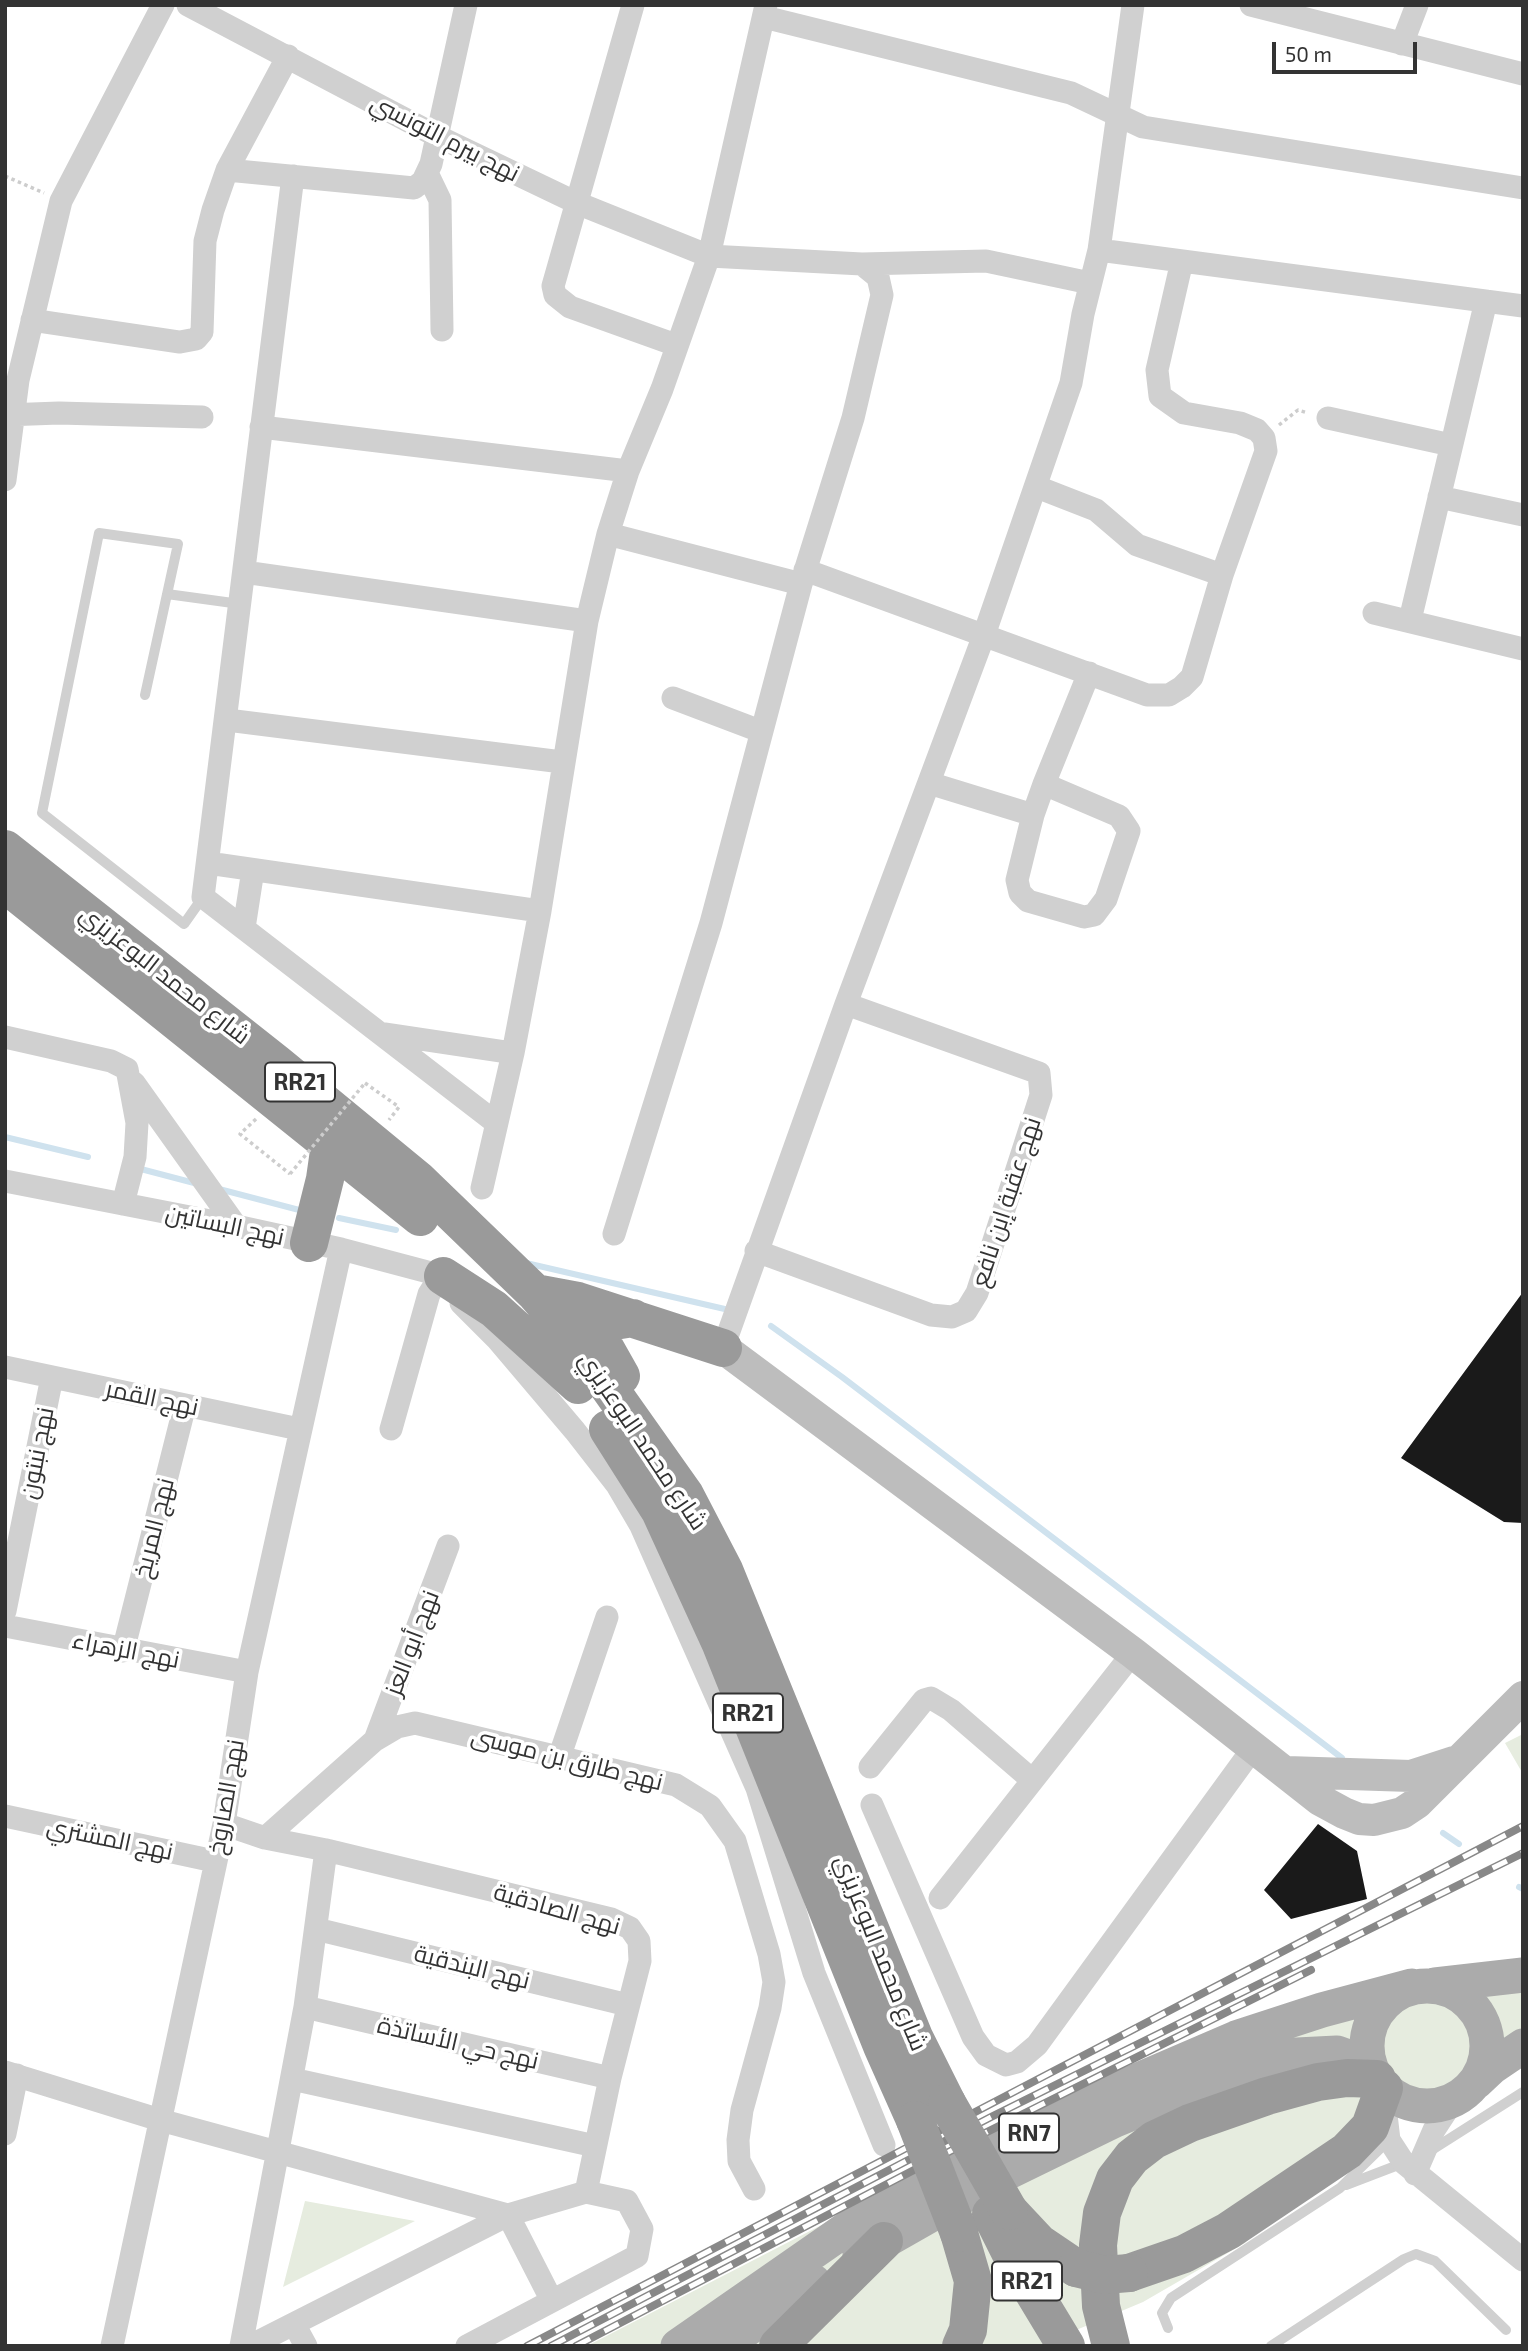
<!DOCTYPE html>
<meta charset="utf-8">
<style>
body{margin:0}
#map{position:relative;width:1528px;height:2351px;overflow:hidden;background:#fff;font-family:"Exo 2",sans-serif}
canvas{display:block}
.frame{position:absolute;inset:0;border:7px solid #333;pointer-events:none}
.scale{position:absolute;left:1272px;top:42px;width:145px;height:32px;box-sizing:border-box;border:4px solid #333;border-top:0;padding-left:9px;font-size:21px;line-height:24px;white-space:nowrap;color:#333;-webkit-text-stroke:5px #fff;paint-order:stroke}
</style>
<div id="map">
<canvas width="1528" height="2351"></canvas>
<div class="frame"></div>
<div class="scale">50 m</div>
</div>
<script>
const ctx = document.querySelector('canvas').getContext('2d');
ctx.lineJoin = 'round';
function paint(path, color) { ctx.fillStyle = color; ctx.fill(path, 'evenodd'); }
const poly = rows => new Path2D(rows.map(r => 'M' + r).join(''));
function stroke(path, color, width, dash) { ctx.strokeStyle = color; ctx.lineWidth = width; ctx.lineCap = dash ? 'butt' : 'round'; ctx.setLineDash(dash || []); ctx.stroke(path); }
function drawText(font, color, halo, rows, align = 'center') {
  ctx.font = font + ' "Exo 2",Cairo,sans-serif'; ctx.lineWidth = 7; ctx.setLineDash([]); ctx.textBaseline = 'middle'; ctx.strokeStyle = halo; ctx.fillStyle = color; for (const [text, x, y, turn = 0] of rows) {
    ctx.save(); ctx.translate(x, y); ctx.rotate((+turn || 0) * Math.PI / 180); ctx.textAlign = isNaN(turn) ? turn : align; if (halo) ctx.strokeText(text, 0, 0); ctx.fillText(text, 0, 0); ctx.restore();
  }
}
paint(poly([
 [1523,1734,1523,1774,1505,1743],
 [1523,1985,1523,2041,1459,2086,1379,2121,1302,2182,1245,2243,1143,2302,1038,2346,587,2346,1000,2133,1286,2035,1425,1998],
 [305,2201,415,2221,283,2287]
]), '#e6ecdf');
stroke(poly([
 [5,1137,88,1157],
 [137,1168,198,1184],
 [219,1189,303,1211],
 [339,1218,396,1230],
 [526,1263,729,1310],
 [771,1326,842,1377,1342,1758],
 [1443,1833,1459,1844],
 [1519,1887,1523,1889]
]), '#cfe2ee', 6);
paint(poly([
 [1523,1292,1523,1523,1504,1522,1401,1458],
 [1318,1824,1357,1851,1367,1899,1291,1919,1264,1890]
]), '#1a1a1a');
stroke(poly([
 [5,176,44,193],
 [1279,425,1298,410,1308,413],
 [365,1083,399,1107,389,1120],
 [256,1119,240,1134,290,1174]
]), '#cdcdcd', 3.5, [3.5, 3.5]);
stroke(poly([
 [167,594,240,604],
 [145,695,178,544,99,533,42,813,184,924,203,897],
 [1427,2153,1523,2092],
 [1346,2185,1406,2162],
 [1168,2328,1162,2313,1171,2298,1340,2188,1389,2140],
 [1271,2346,1404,2259,1416,2254,1435,2261,1506,2330]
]), '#d0d0d0', 10);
stroke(poly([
 [188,5,435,135,577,203,709,256,862,264,986,261,1090,283],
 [633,5,553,286,555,295,570,307,676,345],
 [1251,5,1523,74],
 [764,17,1071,93,1143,127,1523,188],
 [1402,44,1417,5],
 [227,170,414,188,423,181,431,164,466,5],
 [427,173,440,200,442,330],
 [293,176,203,897,495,1122],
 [1099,250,1523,306],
 [32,320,180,342,196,339,202,332,205,241,213,210,227,170,288,56],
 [5,415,59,413,202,417],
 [1328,418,1451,445],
 [261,427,628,471],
 [5,480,18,380,61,201,163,5],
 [1037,487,1096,510,1137,545,1222,575],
 [1439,497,1523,515],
 [608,534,801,584],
 [805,570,1147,695,1169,695,1182,687,1192,677,1222,575,1266,451,1264,438,1257,430,1240,423,1184,413,1160,396,1157,370,1182,261],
 [244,572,587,621],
 [1374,613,1523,649],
 [1410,620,1486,301],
 [673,698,760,731],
 [227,720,562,762],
 [929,783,1033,815],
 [1044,784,1119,816,1129,831,1106,899,1094,915,1084,917,1028,901,1020,893,1017,880,1033,815,1044,784,1089,673],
 [208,863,540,911],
 [244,928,253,870],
 [386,1034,513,1053],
 [5,1037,111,1061,127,1069,137,1123,135,1157,123,1204],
 [134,1083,236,1226],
 [5,1181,236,1226,341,1249,443,1276],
 [482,1188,513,1053,540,911,587,621,608,534,628,471,662,389,709,256,766,5],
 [614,1234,711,923,801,584,853,418,882,295,878,277,862,264],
 [756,1251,931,1315,952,1317,966,1311,977,1293,1041,1095,1039,1073,846,1004],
 [461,1303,497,1339,575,1431,617,1485,641,1526,757,1788,814,1973,884,2145],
 [723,1348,846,1004,984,635,1071,383,1083,314,1099,250,1133,5],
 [5,1367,299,1429],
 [391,1429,429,1294,438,1280],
 [5,1611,52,1377],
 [5,1626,247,1672],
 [123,1651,185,1405],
 [375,1740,448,1546],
 [559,1758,607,1617],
 [870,1767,924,1700,931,1698,951,1710,1031,1779],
 [872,1805,973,2037,986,2055,1006,2065,1017,2062,1037,2045,1254,1747],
 [5,1816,214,1861],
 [224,1824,265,1838,326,1850,611,1919,630,1928,639,1941,640,1961,610,2078,586,2192],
 [265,1838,375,1740,397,1727,415,1723,676,1785,710,1806,735,1841,769,1954,774,1982,770,2008,742,2110,738,2140,739,2161,754,2189],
 [940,1898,1133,1653],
 [316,1929,628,2005],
 [305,2007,610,2078],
 [5,2072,160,2120,508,2215,552,2301],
 [292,2079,595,2146],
 [1385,2106,1389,2140,1404,2163,1523,2260],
 [5,2134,17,2075],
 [1415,2174,1434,2130,1453,2101],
 [294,2324,306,2346],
 [112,2346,224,1824,247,1672,341,1249],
 [241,2346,305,2007,326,1850],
 [250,2346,508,2215,586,2192],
 [467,2346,637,2256,642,2229,627,2201,586,2192]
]), '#d0d0d0', 23);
stroke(poly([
 [723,1348,1133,1653,1320,1800,1344,1813,1359,1819,1374,1820,1402,1813,1417,1803,1523,1697],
 [1287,1772,1411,1776,1454,1762]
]), '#bdbdbd', 32);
stroke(poly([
 [1435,1985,1523,1975],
 '1367 2046a60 60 0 1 1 120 0a60 60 0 1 1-120 0Z',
 [1476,2082,1492,2067,1523,2046],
 [860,2255,990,2181,1115,2120,1190,2089,1297,2055,1337,2053,1370,2065],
 [678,2346,865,2216,1108,2093,1236,2038,1322,2010,1412,1986],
 [723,2346,814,2282]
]), '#ababab', 35);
stroke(poly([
 [5,849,277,1064,418,1180,535,1293,574,1338,685,1495,724,1570,914,2037,947,2103],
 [5,884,420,1217],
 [309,1243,325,1179,330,1144],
 [443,1276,494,1309,578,1385],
 [535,1293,578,1301,723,1348],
 [621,1376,599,1337,602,1328,608,1322,633,1318],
 [608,1429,660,1511,720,1642,882,2046,915,2120],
 [1009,2211,1039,2243,1076,2268],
 [991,2214,1014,2260,1066,2346],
 [959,2233,973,2281,968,2330,961,2346],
 [1129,2273,1184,2254,1228,2231,1347,2151,1370,2127,1384,2088],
 [778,2346,884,2241],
 [1111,2346,1101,2306,1098,2245,1102,2213,1115,2179,1132,2157,1154,2140,1190,2123,1267,2096,1318,2082,1347,2078,1377,2079]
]), '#9a9a9a', 38);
const rail = poly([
 [527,2346,1523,1826],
 [551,2346,991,2117,1523,1853],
 [576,2346,985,2133,1311,1970]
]);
stroke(rail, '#888', 8);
stroke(rail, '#fff', 5, [16]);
stroke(poly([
 [290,1174,365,1083]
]), '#cdcdcd', 3.5, [3.5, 3.5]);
stroke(poly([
 [947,2103,1009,2211],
 [915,2120,959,2233],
 [1076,2268,1105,2275,1129,2273]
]), '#9a9a9a', 38);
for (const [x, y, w] of [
 [300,1082,70],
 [748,1713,70],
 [1029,2133,60],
 [1027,2281,70]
]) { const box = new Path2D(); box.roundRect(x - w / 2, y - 19.5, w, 39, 5); ctx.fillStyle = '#fff'; ctx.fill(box); stroke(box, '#333', 2); }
drawText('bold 23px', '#333', null, [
 ["RR21",300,1082],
 ["RR21",748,1713],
 ["RN7",1029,2133],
 ["RR21",1027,2281]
]);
drawText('24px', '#333', '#fff', [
 ["نهج بيرم التونسي",445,138,27],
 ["شارع محمد البوعزيزي",165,975,38],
 ["نهج عقبة إبن نافع",1006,1202,-72],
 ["نهج البساتين",225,1225,12],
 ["نهج القمر",152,1398,12],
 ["شارع محمد البوعزيزي",643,1441,56],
 ["نهج نبتون",37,1453,-79],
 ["نهج المريخ",154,1528,-76],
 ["نهج أبو العز",412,1643,-69],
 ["نهج الزهراء",126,1650,11],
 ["نهج طارق بن موسى",567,1759,14],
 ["نهج الصاروخ",226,1797,-80],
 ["نهج المشتري",110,1839,12],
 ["نهج الصادقية",557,1909,16],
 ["شارع محمد البوعزيزي",881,1953,68],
 ["نهج البندقية",472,1967,14],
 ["نهج حي الأساتذة",458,2043,13]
]);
</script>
